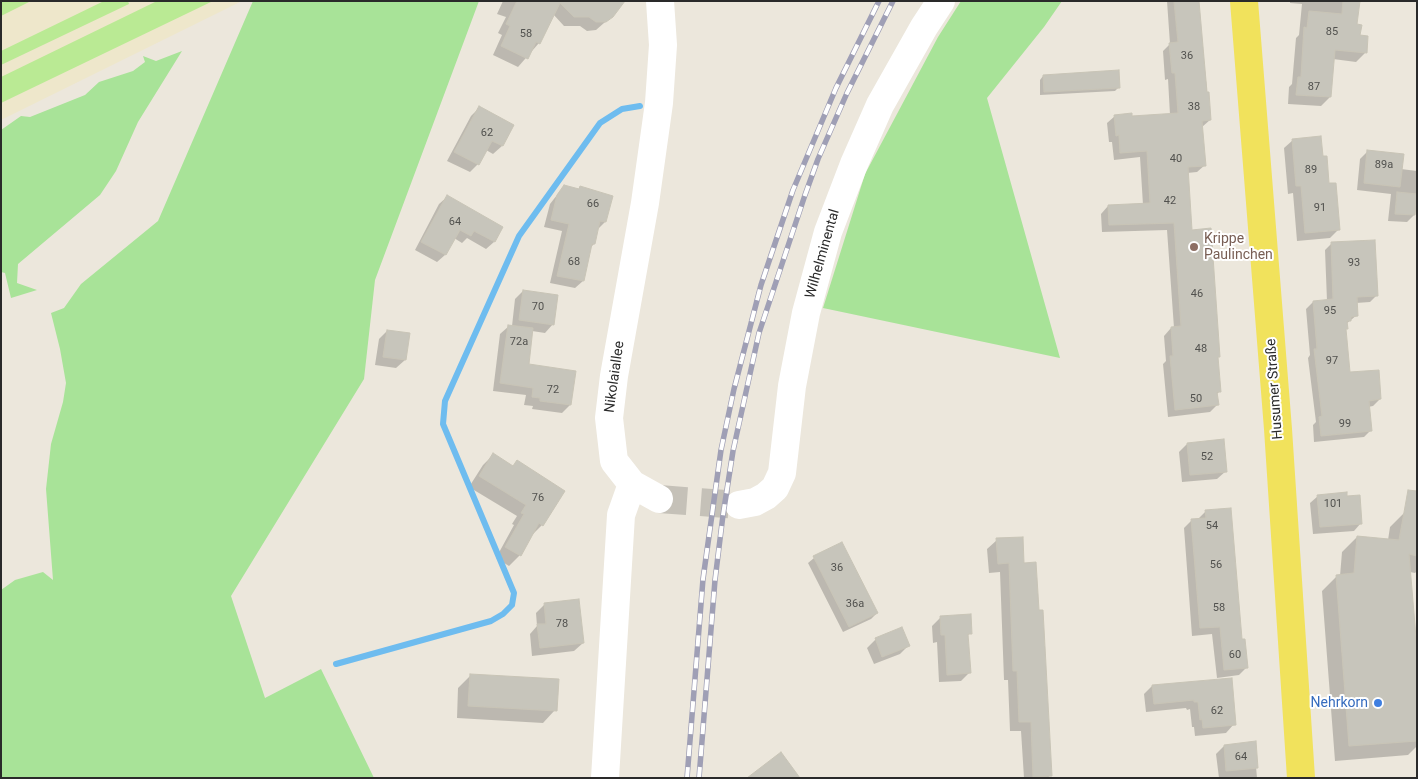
<!DOCTYPE html>
<meta charset="utf-8">
<style>
body{margin:0}
#map{position:relative;width:1418px;height:779px;overflow:hidden;background:#ece7dc;font-family:Roboto,sans-serif}
canvas{display:block}
.frame{position:absolute;inset:0;border:2px solid #2a2a2a;pointer-events:none}
</style>
<div id="map">
<canvas width="1418" height="779"></canvas>
<div class="frame"></div>
</div>
<script>
const ctx = document.querySelector('canvas').getContext('2d');
ctx.lineJoin = 'round';
function paint(path, color) { ctx.fillStyle = color; ctx.fill(path, 'evenodd'); }
const poly = rows => new Path2D(rows.map(r => 'M' + r).join(''));
function stroke(path, color, width, dash) { ctx.strokeStyle = color; ctx.lineWidth = width; ctx.lineCap = dash ? 'butt' : 'round'; ctx.setLineDash(dash || []); ctx.stroke(path); }
function drawText(font, color, halo, rows, align = 'center') {
  ctx.font = font + ' Roboto,sans-serif'; ctx.lineWidth = 4; ctx.setLineDash([]); ctx.textBaseline = 'middle'; ctx.strokeStyle = halo; ctx.fillStyle = color; for (const [text, x, y, turn = 0] of rows) {
    ctx.save(); ctx.translate(x, y); ctx.rotate((+turn || 0) * Math.PI / 180); ctx.textAlign = isNaN(turn) ? turn : align; if (halo) ctx.strokeText(text, 0, 0); ctx.fillText(text, 0, 0); ctx.restore();
  }
}
paint(poly([
 [1,1,242,1,1,120]
]), '#eee7cb');
paint(poly([
 [253,1,479,1,375,280,364,379,231,596,265,698,321,669,374,778,1,778,1,590,15,580,43,572,53,580,46,489,51,444,63,402,66,383,60,349,51,313,64,308,81,284,158,221],
 [961,1,1062,1,1044,27,987,98,1060,358,823,308,865,174,938,37],
 [182,51,138,122,116,171,100,195,18,264,17,283,37,290,11,298,5,273,1,272,1,130,21,116,30,117,85,95,99,82,133,71,145,62,143,56,156,61]
]), '#a8e398');
paint(poly([
 [1,1,31,1,1,16],
 [104,1,128,1,129,4,1,65,1,51],
 [157,1,213,1,1,103,1,77]
]), '#baea94');
paint(poly([
 [503,1,616,1,612,16,596,30,587,31,580,26,564,26,553,14,539,43,518,67,493,55,502,35,498,33,506,17,497,14],
 [1167,1,1198,1,1210,120,1202,127,1205,165,1197,172,1187,173,1191,232,1219,356,1216,359,1220,391,1216,395,1217,405,1210,412,1168,417,1163,364,1166,361,1164,336,1171,328,1174,328,1167,230,1102,232,1101,214,1108,206,1143,205,1140,157,1114,160,1112,142,1109,142,1107,123,1115,116,1131,118,1170,115,1168,79,1165,80,1163,51,1170,44],
 [1290,1,1359,1,1356,26,1359,37,1367,37,1365,53,1356,62,1333,59,1330,97,1321,106,1288,104,1289,87,1292,84,1296,38,1299,35,1302,4,1290,3],
 [1043,76,1119,87,1115,91,1040,95,1040,80],
 [479,108,512,125,502,146,493,154,486,150,478,164,470,172,447,161,471,116],
 [1293,140,1322,158,1338,230,1330,238,1297,241,1293,193,1288,194,1284,148],
 [1368,151,1401,169,1417,171,1417,210,1415,210,1414,215,1407,222,1388,221,1391,194,1357,190,1360,159],
 [564,186,577,190,580,188,605,222,597,230,594,244,590,248,583,281,575,288,550,283,562,231,544,227,550,204],
 [447,197,501,228,494,242,486,249,467,238,462,243,454,238,445,255,437,262,415,250,439,204],
 [1332,243,1377,295,1370,302,1356,303,1357,315,1346,324,1345,330,1349,374,1380,399,1373,406,1368,407,1371,430,1364,437,1314,442,1313,425,1316,422,1308,358,1310,355,1306,309,1313,302,1327,301,1325,250],
 [523,291,553,324,545,333,532,331,527,365,570,405,562,413,532,409,533,406,524,405,526,395,493,391,500,334,509,326,512,326,515,299],
 [387,331,409,334,405,360,396,368,375,365,379,339],
 [1187,444,1226,471,1217,479,1182,482,1179,452],
 [493,455,512,467,517,462,563,491,542,525,531,536,520,555,509,566,496,558,514,525,512,524,517,516,469,487,483,465],
 [1318,496,1346,497,1361,523,1354,531,1313,534,1310,503],
 [1206,511,1241,641,1247,667,1239,675,1217,678,1212,634,1192,636,1184,528,1192,520,1197,520],
 [1405,512,1417,514,1417,571,1415,573,1410,572,1417,665,1417,746,1408,755,1335,761,1322,591,1337,576,1340,576,1342,552,1357,537,1388,540,1390,527],
 [997,540,1023,564,1050,775,1048,778,1024,778,1021,731,1010,731,1008,680,1004,680,1000,572,989,573,987,549],
 [814,558,877,613,871,619,843,632,808,563],
 [578,601,583,643,574,651,532,656,530,634,537,626,536,613,544,605],
 [941,617,970,633,967,636,969,673,961,681,939,682,937,642,933,643,932,626],
 [876,639,908,646,900,654,874,664,867,648],
 [471,675,555,710,543,723,457,718,458,688],
 [1231,679,1234,724,1226,733,1195,736,1194,727,1192,727,1190,709,1187,710,1186,708,1146,712,1144,694,1152,686],
 [1254,743,1257,778,1219,778,1216,754,1224,746]
]), '#0003');
stroke(poly([
 [336,664,491,621,503,614,512,605,514,593,443,424,445,401,519,236,600,123,622,109,640,106]
]), '#6ebcef', 6);
const building = poly([
 [517,1,625,1,613,17,606,22,596,22,589,17,574,17,560,3,540,44,536,42,528,59,501,46,510,26,506,24,517,1],
 [1174,1,1199,1,1207,92,1209,92,1211,120,1202,121,1206,166,1188,167,1192,230,1211,228,1220,357,1218,357,1221,392,1217,392,1219,405,1175,410,1170,356,1173,356,1171,327,1181,326,1174,223,1109,225,1108,205,1150,203,1147,151,1120,153,1119,135,1116,136,1114,115,1132,113,1132,116,1178,113,1175,73,1172,73,1169,43,1178,42,1174,1],
 [1343,1,1360,1,1357,24,1362,25,1360,35,1368,36,1367,53,1335,50,1331,97,1296,95,1298,77,1301,77,1304,27,1307,28,1309,11,1342,14,1343,1],
 [1119,70,1120,88,1044,92,1043,75,1119,70],
 [479,106,514,125,503,146,492,141,479,165,454,152,479,106],
 [1321,136,1323,156,1327,156,1329,183,1336,183,1340,230,1305,233,1301,186,1296,186,1292,139,1321,136],
 [1367,150,1404,154,1400,187,1364,183,1367,150],
 [564,185,579,189,580,186,613,196,606,222,600,221,595,244,592,244,584,281,557,276,569,224,551,220,557,195,564,185],
 [1397,192,1417,194,1415,215,1395,214,1397,192],
 [447,195,503,227,495,242,474,231,471,236,460,230,446,255,421,242,447,195],
 [1375,240,1378,296,1357,297,1358,316,1351,317,1351,321,1347,321,1348,329,1346,329,1350,372,1379,370,1381,399,1369,401,1372,431,1321,436,1319,417,1322,416,1314,349,1317,349,1313,301,1333,299,1331,242,1375,240],
 [523,290,558,295,554,325,519,320,523,290],
 [508,325,533,328,529,364,576,371,571,405,540,401,540,398,532,397,533,388,500,383,508,325],
 [387,330,410,333,406,360,383,357,387,330],
 [1224,439,1227,472,1190,475,1187,443,1224,439],
 [493,453,513,466,517,460,565,491,543,526,539,523,521,556,505,547,524,514,521,513,526,505,479,476,493,453],
 [1408,490,1417,491,1417,556,1409,554,1417,649,1417,741,1349,746,1336,575,1354,573,1357,536,1399,540,1408,490],
 [1347,492,1347,496,1360,495,1362,524,1320,527,1317,495,1347,492],
 [1231,508,1242,639,1245,639,1248,668,1224,670,1220,627,1200,628,1191,519,1206,518,1205,510,1231,508],
 [1023,537,1024,563,1036,562,1039,610,1043,610,1052,776,1033,777,1031,722,1019,722,1017,671,1013,671,1009,563,998,564,996,538,1023,537],
 [842,542,878,613,849,627,813,556,842,542],
 [579,599,584,643,540,648,537,624,546,624,544,603,579,599],
 [971,614,972,634,968,634,971,673,947,675,945,635,941,635,940,616,971,614],
 [902,627,910,646,882,657,875,638,902,627],
 [470,674,559,679,557,711,468,706,470,674],
 [1232,678,1236,725,1203,728,1202,719,1200,720,1198,702,1194,702,1194,700,1154,704,1152,685,1232,678],
 [1256,741,1258,768,1226,771,1224,745,1256,741],
 [781,752,800,778,747,778,781,752]
]);
paint(building, '#c7c5bb');
stroke(building, '#c8c4b6', 1);
stroke(poly([
 [659,499,739,505]
]), '#c5c1b8', 28, [28, 14]);
stroke(poly([
 [659,499,632,484,614,461,609,418,614,376,645,203,659,103,663,45,660,1],
 [739,505,755,502,766,496,775,488,782,473,792,386,806,313,828,232,854,164,880,105,924,27,941,1],
 [605,778,621,515,632,484]
]), '#fff', 28);
stroke(poly([
 [1244,1,1278,429,1301,778]
]), '#f1e25c', 28);
const rail = poly([
 [687,778,703,579,721,450,734,389,761,285,793,190,836,88,879,1],
 [699,778,715,580,723,515,733,451,759,333,805,195,818,159,847,93,893,1]
]);
stroke(rail, '#9f9fb5', 5.5);
stroke(rail, '#fff', 4, [11]);
for (const [x, y, r, color] of [
 [1194,247,5,"#8d6e63"],
 [1378,703,5,"#3f7fe0"]
]) { const dot = new Path2D(); dot.arc(x, y, r, 0, 2 * Math.PI); ctx.fillStyle = color; ctx.fill(dot); stroke(dot, '#fff', 2); }
drawText('11px', '#51514e', null, [
 ["85",1332,32],
 ["58",526,34],
 ["36",1187,56],
 ["87",1314,87],
 ["38",1194,107],
 ["62",487,133],
 ["40",1176,159],
 ["89a",1384,165],
 ["89",1311,170],
 ["42",1170,201],
 ["66",593,204],
 ["91",1320,208],
 ["64",455,222],
 ["68",574,262],
 ["93",1354,263],
 ["46",1197,294],
 ["70",538,307],
 ["95",1330,311],
 ["72a",519,342],
 ["48",1201,349],
 ["97",1332,361],
 ["72",553,390],
 ["50",1196,399],
 ["99",1345,424],
 ["52",1207,457],
 ["76",538,498],
 ["101",1333,504],
 ["54",1212,526],
 ["56",1216,565],
 ["36",837,568],
 ["36a",855,604],
 ["58",1219,608],
 ["78",562,624],
 ["60",1235,655],
 ["62",1217,711],
 ["64",1241,757]
]);
drawText('14px', '#785e54', '#fff', [
 ["Krippe",1204,239],
 ["Paulinchen",1204,255]
], 'left');
drawText('14px', '#2a2a2a', '#fff', [
 ["Wilhelminental",823,254,-74],
 ["Nikolaiallee",615,377,-82],
 ["Husumer Straße",1275,389,-94]
]);
drawText('14px', '#366cbe', '#fff', [
 ["Nehrkorn",1368,703]
], 'right');
</script>
